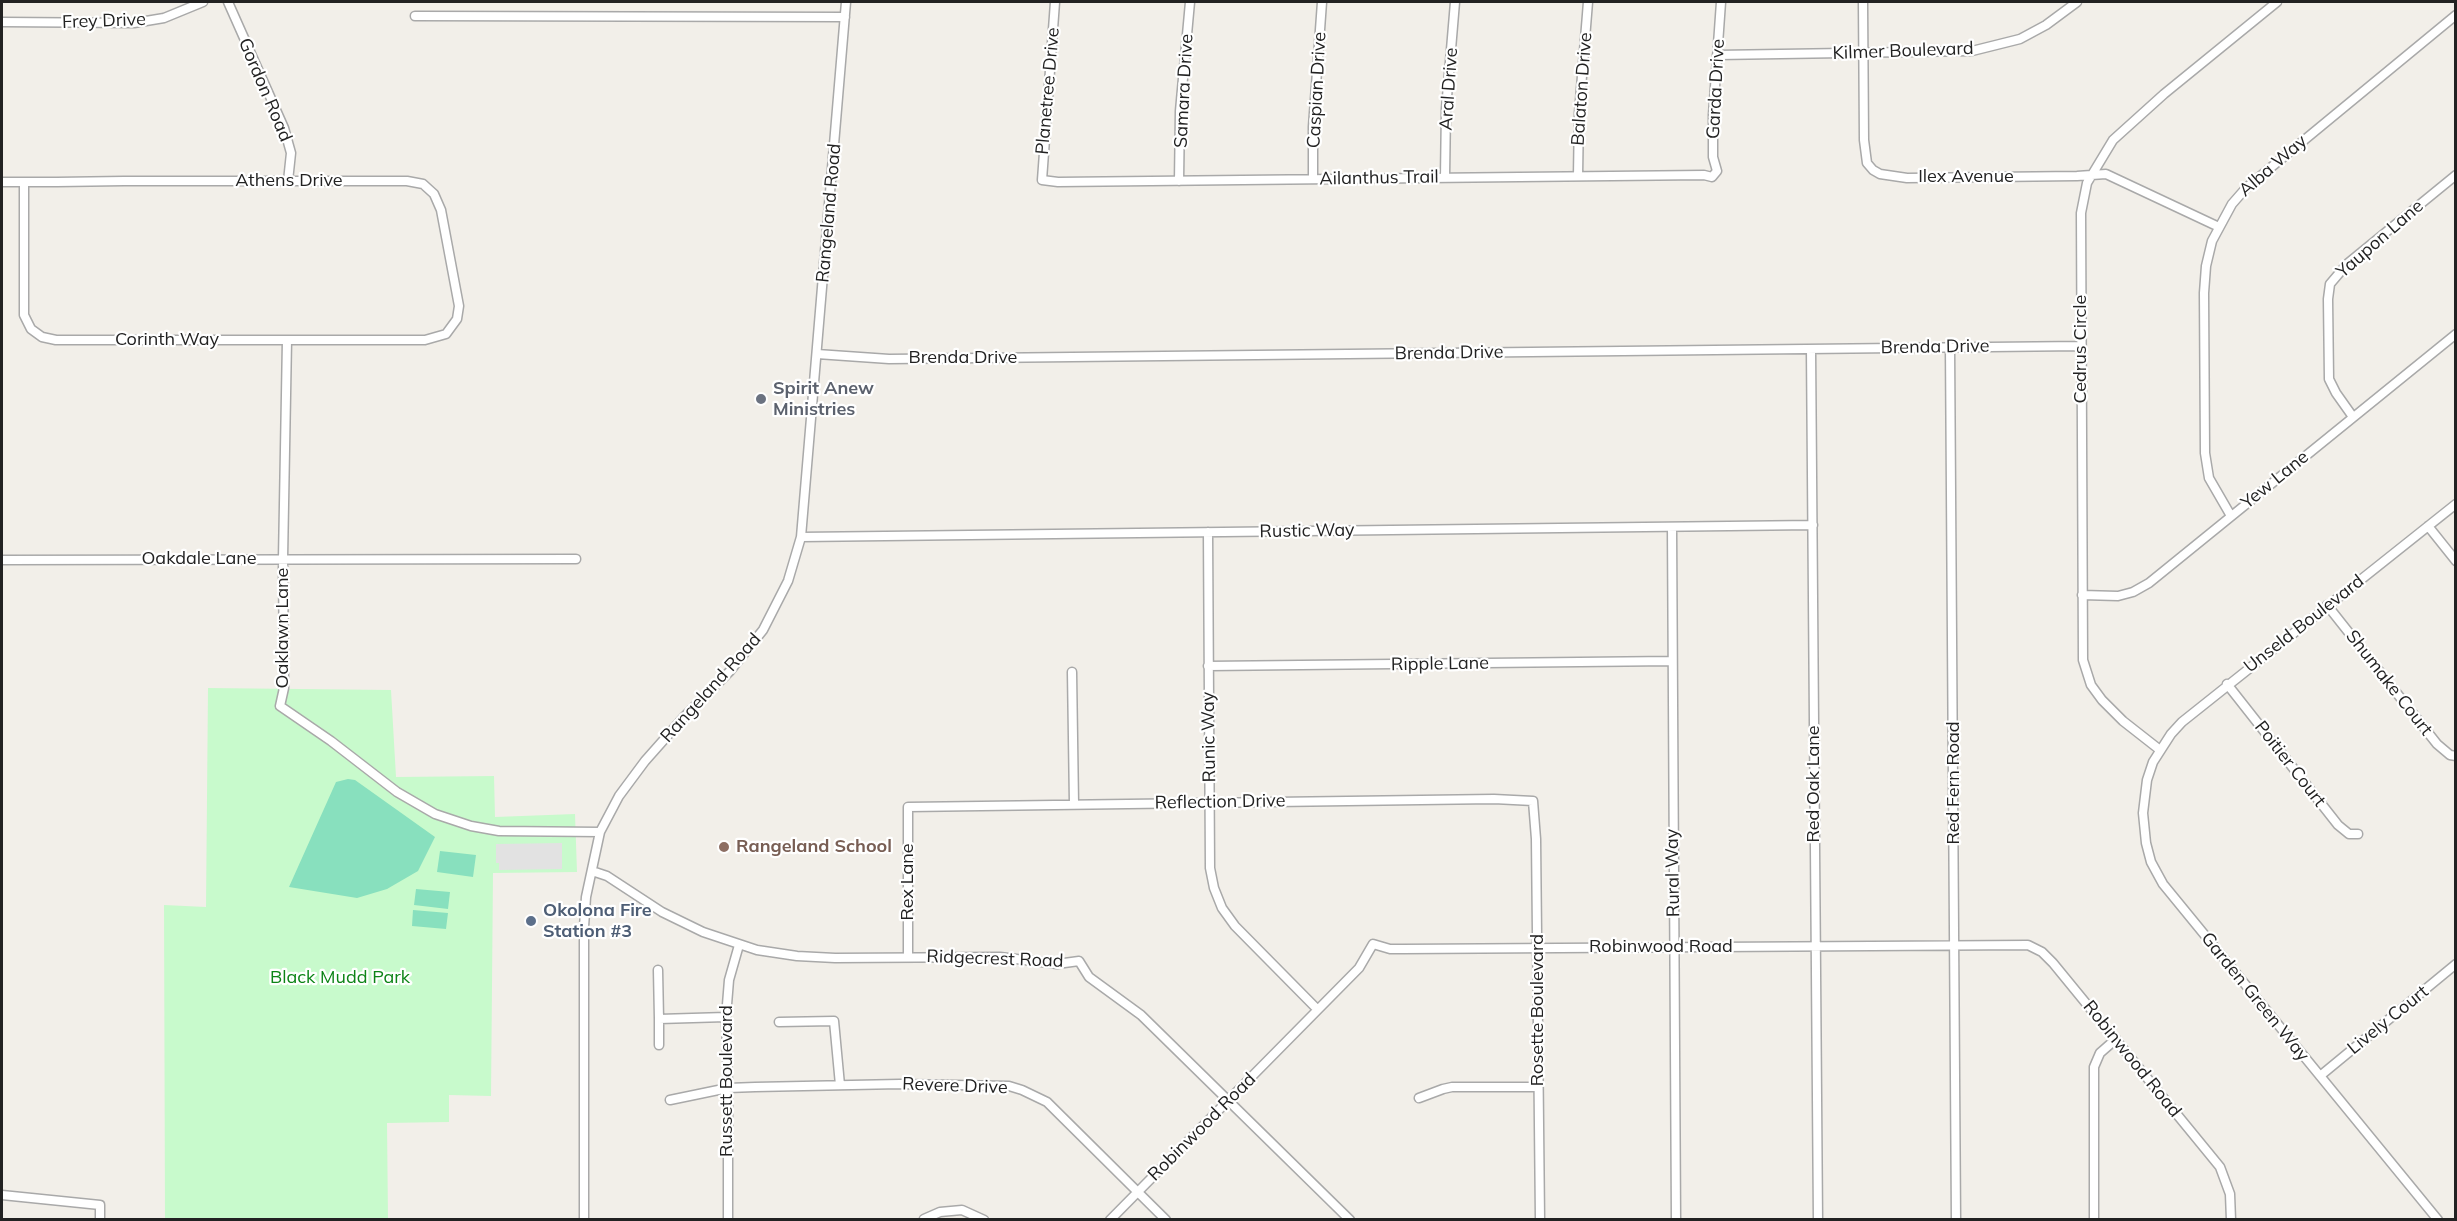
<!DOCTYPE html>
<style>
body{margin:0}
#map{position:relative;width:2457px;height:1221px;overflow:hidden;background:#f2efe9;font-family:Mulish,sans-serif}
canvas{display:block}
.frame{position:absolute;inset:0;border:3px solid #222;pointer-events:none}
</style>
<div id="map">
<canvas width="2457" height="1221"></canvas>
<div class="frame"></div>
</div>
<script>
const ctx = document.querySelector('canvas').getContext('2d');
ctx.lineJoin = 'round';
function paint(path, color) { ctx.fillStyle = color; ctx.fill(path, 'evenodd'); }
const poly = rows => new Path2D(rows.map(r => 'M' + r).join(''));
function stroke(path, color, width, dash) { ctx.strokeStyle = color; ctx.lineWidth = width; ctx.lineCap = dash ? 'butt' : 'round'; ctx.setLineDash(dash || []); ctx.stroke(path); }
function drawText(font, color, halo, rows, align = 'center') {
  ctx.font = font + ' Mulish,sans-serif'; ctx.lineWidth = 4.5; ctx.setLineDash([]); ctx.textBaseline = 'middle'; ctx.strokeStyle = halo; ctx.fillStyle = color; for (const [text, x, y, turn = 0] of rows) {
    ctx.save(); ctx.translate(x, y); ctx.rotate((+turn || 0) * Math.PI / 180); ctx.textAlign = isNaN(turn) ? turn : align; if (halo) ctx.strokeText(text, 0, 0); ctx.fillText(text, 0, 0); ctx.restore();
  }
}
paint(poly([
 [208,688,391,690,396,777,494,776,495,817,575,814,577,872,493,873,491,1096,449,1095,449,1122,387,1123,388,1219,165,1219,164,905,206,907]
]), '#c8facc');
paint(poly([
 [348,779,355,780,435,837,418,871,387,889,357,898,289,887,336,782],
 [440,851,476,855,473,877,437,872],
 [416,889,450,892,448,909,414,905],
 [413,910,448,913,446,929,412,926]
]), '#88e0be');
paint(poly([
 [562,843,562,869,499,870,499,863,496,863,496,844]
]), '#e2e2e2');
const street = poly([
 [228,2,284,128,291,153,288,181],
 [1055,2,1042,180,1058,182,1704,175,1712,177,1717,171,1713,157,1713,115,1721,2],
 [1863,2,1864,140,1867,163,1873,170,1880,174,1907,178,2077,176,2106,174,2219,227],
 [415,16,845,17],
 [2,22,134,23,164,18,203,2],
 [1717,55,1972,51,2020,39,2046,25,2077,2],
 [1578,176,1579,113,1588,2],
 [1445,177,1446,109,1455,2],
 [1313,178,1313,127,1322,2],
 [1179,181,1180,111,1190,2],
 [2,182,57,182,124,181,407,181,423,184,434,194,441,210,459,306,457,319,446,334,425,340,56,340,42,337,31,329,24,315,24,182],
 [287,340,283,559,284,688,280,706,331,741,397,792,435,814,471,826,499,831,600,832],
 [1950,347,1956,1220],
 [1811,349,1818,1220],
 [817,354,889,359,2081,346],
 [2353,417,2336,393,2329,379,2328,299,2330,284,2347,264,2456,175],
 [2231,516,2209,478,2205,453,2204,293,2206,266,2212,241,2232,204,2246,188,2456,15],
 [2428,526,2456,561],
 [1672,527,1676,1220],
 [1208,532,1210,868,1214,888,1222,908,1235,926,1317,1009],
 [801,537,1813,525],
 [2,560,576,559],
 [2082,595,2118,596,2133,592,2149,583,2456,334],
 [2327,605,2437,744,2450,755,2456,756],
 [1208,666,1672,661],
 [1072,672,1074,804],
 [2227,684,2338,825,2349,834,2358,834],
 [2160,750,2123,721,2102,700,2091,685,2083,660,2081,213,2087,183,2113,140,2164,94,2277,2],
 [592,871,607,876,662,912,703,932,757,950,797,956,835,958,1000,957,1057,964,1079,961,1089,977,1141,1015,1350,1220],
 [908,957,908,807,1494,799,1533,801,1536,839,1540,1220],
 [658,970,659,1019,726,1017],
 [659,1019,659,1045],
 [779,1022,834,1021,840,1085],
 [2320,1076,2456,964],
 [1419,1098,1443,1089,1452,1087,1538,1087],
 [670,1100,728,1088,755,1087,900,1084,1009,1086,1022,1090,1047,1102,1166,1220],
 [2,1195,100,1205,100,1220],
 [924,1219,940,1212,962,1210,984,1220],
 [584,1220,584,927,586,897,600,832,619,796,645,761,684,717,730,671,763,630,788,581,801,537,846,2],
 [728,1220,728,1088,726,1017,729,980,739,945],
 [1110,1220,1359,968,1373,944,1390,949,1403,949,2028,945,2042,952,2053,963,2220,1167,2230,1194,2231,1220],
 [2094,1220,2094,1067,2100,1053,2116,1039],
 [2438,1220,2163,884,2151,862,2146,843,2143,813,2147,780,2153,762,2171,734,2182,722,2456,504]
]);
stroke(street, '#a9a9a9', 11);
stroke(street, '#fff', 8);
for (const [x, y, r, color] of [
 [761,399,6,"#6b7280"],
 [724,847,6,"#8d6e63"],
 [531,921,6,"#5c6f8a"]
]) { const dot = new Path2D(); dot.arc(x, y, r, 0, 2 * Math.PI); ctx.fillStyle = color; ctx.fill(dot); stroke(dot, '#fff', 2); }
drawText('18px', '#222', '#fff', [
 ["Frey Drive",104,21,-2],
 ["Kilmer Boulevard",1903,51,-2],
 ["Aral Drive",1449,89,-86],
 ["Balaton Drive",1582,89,-86],
 ["Garda Drive",1716,89,-87],
 ["Gordon Road",265,90,67],
 ["Caspian Drive",1317,90,-87],
 ["Planetree Drive",1048,91,-85],
 ["Samara Drive",1184,91,-87],
 ["Alba Way",2273,166,-41],
 ["Ilex Avenue",1966,177],
 ["Ailanthus Trail",1379,178,-1],
 ["Athens Drive",289,181],
 ["Rangeland Road",829,213,-85],
 ["Yaupon Lane",2380,239,-41],
 ["Corinth Way",167,340],
 ["Brenda Drive",1935,347,-1],
 ["Cedrus Circle",2081,349,-90],
 ["Brenda Drive",1449,353,-1],
 ["Brenda Drive",963,358],
 ["Yew Lane",2275,480,-39],
 ["Rustic Way",1307,531,-1],
 ["Oakdale Lane",199,559],
 ["Unseld Boulevard",2304,624,-38],
 ["Oaklawn Lane",283,628,-90],
 ["Ripple Lane",1440,664,-1],
 ["Shumake Court",2389,683,52],
 ["Rangeland Road",711,688,-48],
 ["Runic Way",1209,737,-91],
 ["Poitier Court",2290,764,52],
 ["Red Fern Road",1954,783,-90],
 ["Red Oak Lane",1814,784,-90],
 ["Reflection Drive",1220,802,-1],
 ["Rural Way",1673,873,-91],
 ["Rex Lane",908,882,-90],
 ["Robinwood Road",1661,947],
 ["Ridgecrest Road",995,959,2],
 ["Garden Green Way",2255,997,51],
 ["Rosette Boulevard",1538,1010,-90],
 ["Lively Court",2388,1020,-39],
 ["Robinwood Road",2132,1059,51],
 ["Russett Boulevard",727,1081,-90],
 ["Revere Drive",955,1086,2],
 ["Robinwood Road",1202,1127,-45]
]);
drawText('bold 18px', '#5b616d', '#fff', [
 ["Spirit Anew",773,389],
 ["Ministries",773,410]
], 'left');
drawText('bold 18px', '#785e54', '#fff', [
 ["Rangeland School",736,847]
], 'left');
drawText('bold 18px', '#4e5e75', '#fff', [
 ["Okolona Fire",543,911],
 ["Station #3",543,932]
], 'left');
drawText('18px', '#0c8416', '#fff', [
 ["Black Mudd Park",340,978]
]);
</script>
